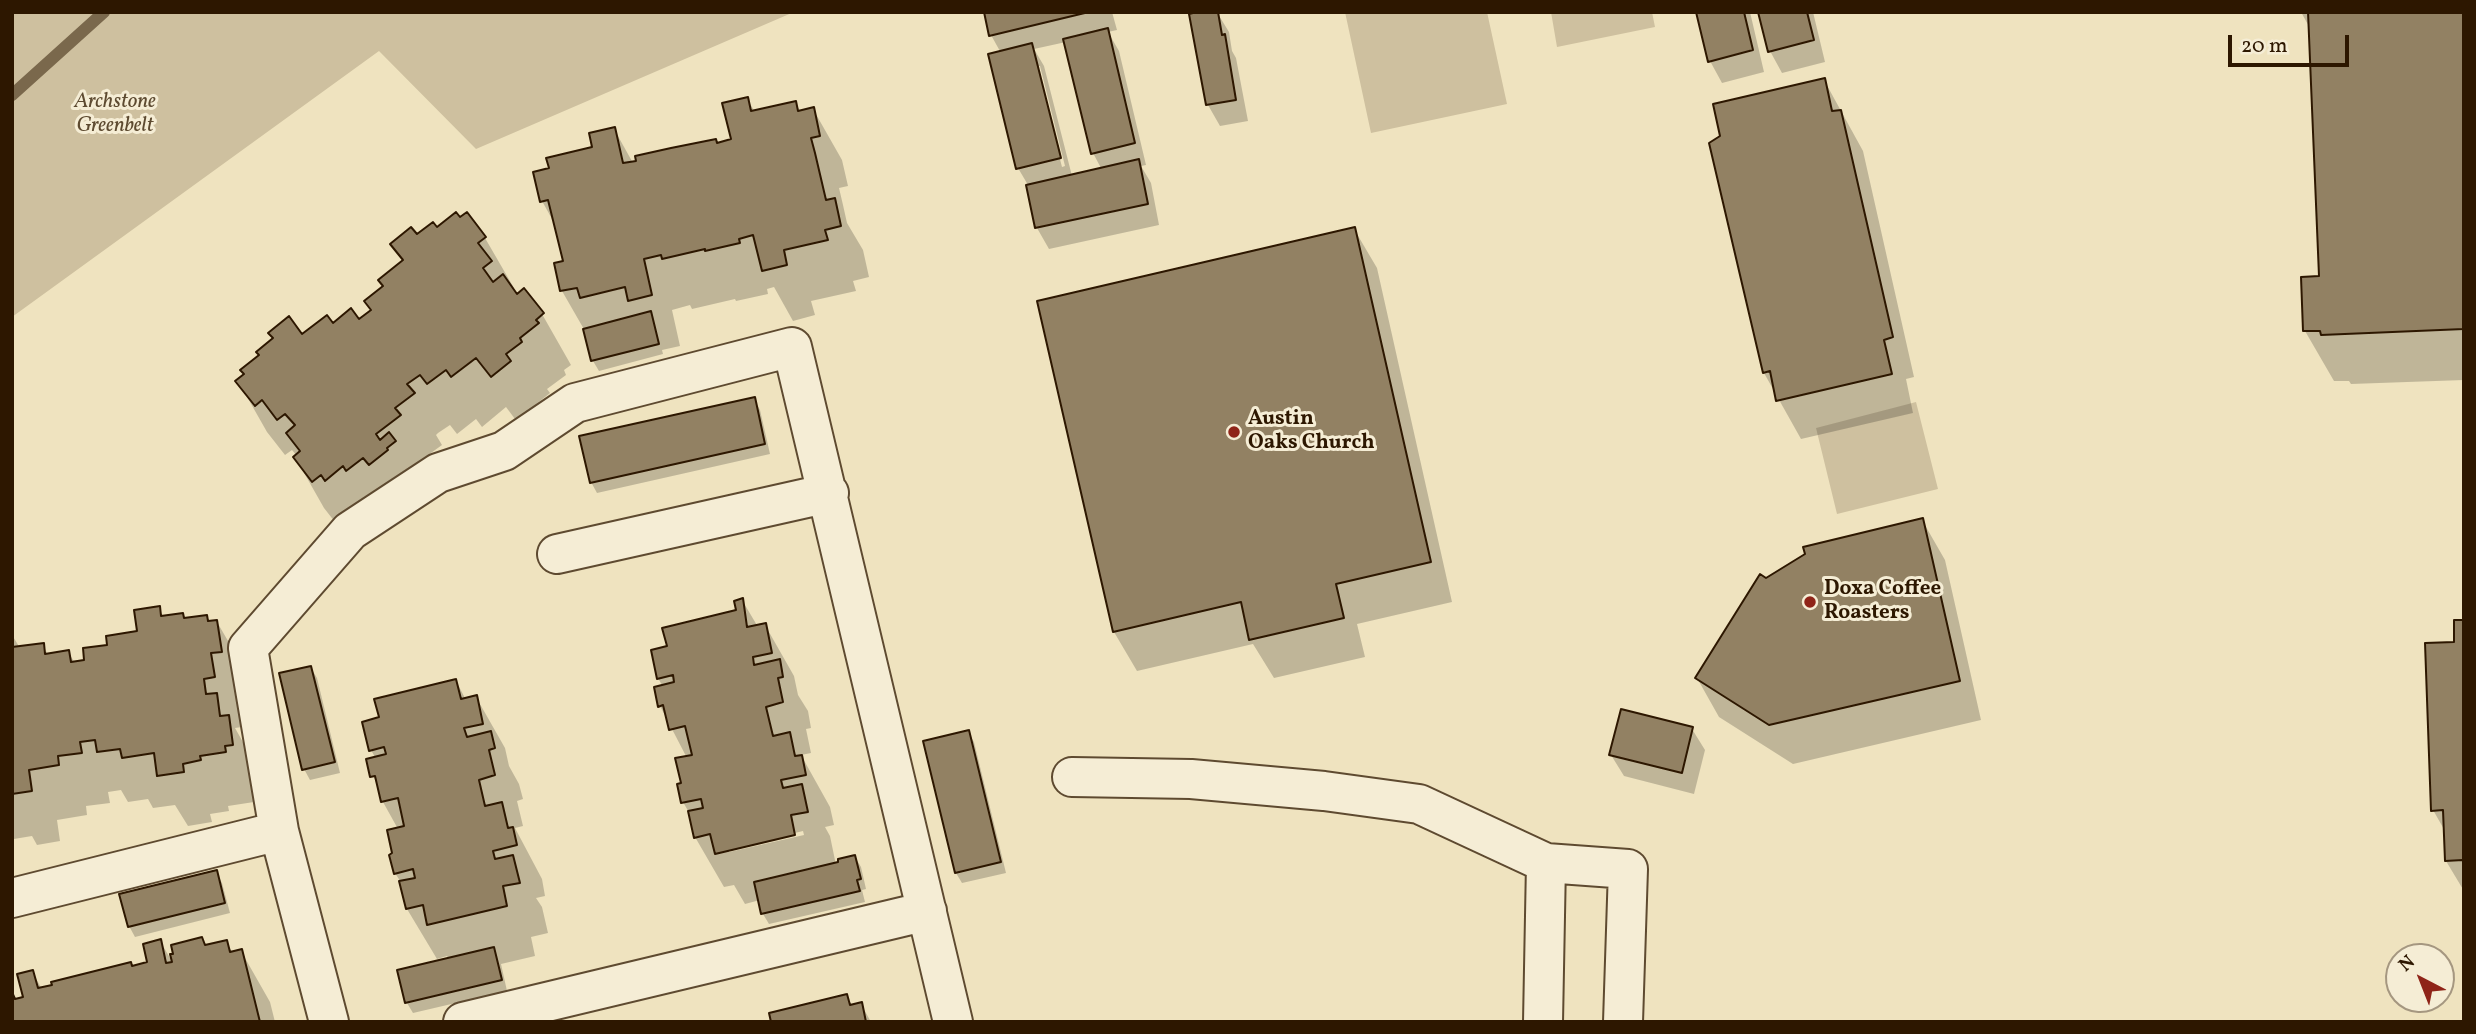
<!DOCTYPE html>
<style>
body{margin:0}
#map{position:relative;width:2476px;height:1034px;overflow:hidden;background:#efe3bf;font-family:Vollkorn,serif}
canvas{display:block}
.frame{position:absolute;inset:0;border:14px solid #2d1700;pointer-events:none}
.north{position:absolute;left:2385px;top:943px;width:70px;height:70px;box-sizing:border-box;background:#f5edd5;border:2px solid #a59780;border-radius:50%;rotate:318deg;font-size:19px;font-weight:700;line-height:28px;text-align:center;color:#2d1700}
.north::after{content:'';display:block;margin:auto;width:24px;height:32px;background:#8f2418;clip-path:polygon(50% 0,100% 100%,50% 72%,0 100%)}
.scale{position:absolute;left:2228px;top:35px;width:121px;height:32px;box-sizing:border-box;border:4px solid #2d1700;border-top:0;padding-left:9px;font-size:21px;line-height:24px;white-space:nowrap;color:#2d1700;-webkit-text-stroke:5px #f5edd5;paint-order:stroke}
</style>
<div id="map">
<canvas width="2476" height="1034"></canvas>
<div class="frame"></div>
<div class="north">N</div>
<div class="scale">20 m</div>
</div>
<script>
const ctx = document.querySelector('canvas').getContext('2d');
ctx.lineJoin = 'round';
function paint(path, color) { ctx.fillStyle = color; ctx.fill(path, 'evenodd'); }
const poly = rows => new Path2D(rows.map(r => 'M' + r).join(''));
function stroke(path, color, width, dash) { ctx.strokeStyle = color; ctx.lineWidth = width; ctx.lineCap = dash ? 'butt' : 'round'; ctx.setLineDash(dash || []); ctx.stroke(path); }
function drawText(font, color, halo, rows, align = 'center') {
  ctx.font = font + ' Vollkorn,serif'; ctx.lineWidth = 6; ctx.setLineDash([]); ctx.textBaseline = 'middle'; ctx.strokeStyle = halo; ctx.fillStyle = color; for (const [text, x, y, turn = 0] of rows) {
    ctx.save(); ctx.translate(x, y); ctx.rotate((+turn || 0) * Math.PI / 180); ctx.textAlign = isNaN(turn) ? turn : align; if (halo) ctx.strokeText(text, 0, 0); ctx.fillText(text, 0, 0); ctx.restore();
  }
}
paint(poly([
 [12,12,794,12,476,149,379,51,12,317],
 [1345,12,1487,12,1507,104,1371,133],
 [1551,12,1652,12,1655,27,1557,47],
 [1916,402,1938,489,1837,514,1816,428]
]), '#cec09f');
paint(poly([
 [985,12,1112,12,1117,30,1108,32,1119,51,1146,165,1141,166,1151,183,1159,225,1049,249,1037,228,1028,185,1018,168,1001,53,991,35],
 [1066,42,1093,153,1102,170,1072,176,1044,66,1034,49],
 [1036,66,1040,66,1065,166,1062,167],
 [1192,12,1223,12,1218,14,1229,32,1232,51,1236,58,1248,121,1220,126,1208,105],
 [1698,12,1750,12,1764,72,1722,83,1710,61],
 [1760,12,1813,12,1825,62,1782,73,1770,51],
 [2301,12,2464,12,2464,380,2351,384,2349,381,2334,381,2305,331,2321,278,2311,30],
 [1824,80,1863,151,1914,377,1906,379,1913,413,1801,439,1764,373],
 [747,99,755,112,795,103,801,112,813,109,842,160,848,186,839,188,843,205,847,223,863,250,869,277,853,281,856,291,811,301,815,315,793,321,774,287,767,289,768,294,736,301,735,299,692,309,690,305,672,310,680,346,662,350,663,354,599,371,593,361,585,331,562,291,565,262,557,228,542,201,551,169,594,148,614,129,633,163,733,141],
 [436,229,485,238,514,288,512,289,517,296,542,314,571,365,564,370,566,375,547,389,550,393,535,405,539,412,521,427,506,407,482,427,476,419,457,434,450,425,438,433,436,435,442,445,424,458,428,466,342,531,324,508,295,457,297,456,292,450,285,455,267,432,238,381,245,376,242,371,302,337,333,325,359,321,372,311,384,287,403,262,393,245],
 [1354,229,1377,268,1452,602,1357,624,1365,657,1274,678,1253,644,1137,671,1114,632,1039,302],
 [754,399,760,410,770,454,597,493,591,482],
 [1922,520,1945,560,1981,720,1793,764,1719,717,1697,678],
 [742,600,758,627,765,625,794,676,798,695,808,711,811,728,806,729,811,753,801,755,830,807,834,825,825,827,830,836,836,865,855,857,861,867,866,889,862,890,865,902,769,924,763,914,760,900,745,904,734,885,724,887,695,837,691,816,683,802,687,758,660,706,663,687,658,678,669,648,738,612],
 [803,831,804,835,729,852,729,849],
 [159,608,164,618,182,615,185,620,206,616,210,622,217,622,246,672,242,727,235,728,257,767,261,795,253,796,254,802,228,806,229,811,210,814,212,822,188,826,175,805,153,808,148,799,128,802,121,790,108,792,110,803,86,806,87,815,57,820,60,841,37,845,32,836,14,839,12,635,20,648,43,645,48,655,68,652,75,663,86,661,109,647,139,633],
 [2464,622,2464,891,2446,861,2445,831,2433,810,2456,644],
 [311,668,317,678,340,773,310,780,304,769],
 [456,681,466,700,476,697,505,748,509,766,519,784,523,799,517,801,523,826,515,828,542,879,545,896,536,898,542,907,548,933,531,937,535,956,501,964,507,991,413,1013,407,1003,399,971,449,960,447,956,437,959,407,909,402,884,395,873,395,855,398,829,383,802,368,761,376,759,371,750,381,719],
 [1692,729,1705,750,1694,794,1624,776,1611,755],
 [968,732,974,742,1006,873,962,883,956,873,925,742],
 [216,872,222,883,230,913,135,937,129,926],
 [202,939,206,947,226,942,233,953,241,951,270,1002,275,1022,12,1022,16,1001,26,999,32,972,42,989,149,964,160,941,173,963],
 [846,996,853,1006,861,1004,871,1022,773,1022]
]), '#0003');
stroke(poly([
 [12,95,104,12]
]), '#7a684c', 12);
const building = poly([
 [984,12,1089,12,989,36,984,12],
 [1197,12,1218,12,1222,35,1225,34,1236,100,1206,105,1189,14,1197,12],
 [1696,12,1744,12,1753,50,1708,62,1696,12],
 [1758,12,1807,12,1814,40,1768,52,1758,12],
 [2308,12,2464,12,2464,329,2321,335,2320,331,2303,331,2301,277,2319,276,2308,12],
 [1108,28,1135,143,1091,154,1063,39,1108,28],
 [1032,43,1061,158,1016,169,988,54,1032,43],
 [1825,78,1832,111,1841,110,1893,337,1884,340,1892,374,1776,401,1770,371,1763,373,1709,143,1720,136,1713,104,1825,78],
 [748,97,751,111,796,101,798,111,814,107,820,136,811,138,815,153,826,200,835,198,841,226,825,230,828,240,784,250,787,265,762,271,753,235,739,239,740,243,705,251,705,249,662,259,661,255,644,259,652,295,628,301,625,287,580,298,577,288,560,291,554,263,563,261,548,200,540,202,533,172,549,168,546,158,592,147,589,133,615,127,623,163,636,161,635,156,671,148,716,139,717,143,731,139,722,103,748,97],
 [1139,159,1148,204,1035,228,1026,185,1139,159],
 [456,212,460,217,467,212,486,237,478,243,492,261,483,268,493,282,503,274,517,294,524,288,544,313,536,320,539,323,520,338,522,342,506,354,511,361,491,377,476,358,451,377,446,370,427,384,420,375,407,384,415,393,395,408,401,415,376,434,380,440,389,432,396,441,387,448,388,450,369,465,363,458,346,471,343,466,325,481,321,475,312,482,293,457,300,451,286,433,295,425,285,414,277,420,262,400,255,406,235,381,244,374,240,370,259,355,256,352,273,338,268,333,289,316,302,334,327,315,333,323,351,308,359,319,371,310,364,301,383,286,378,280,403,260,390,244,411,227,417,234,433,222,437,227,456,212],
 [1355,227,1431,562,1336,584,1344,618,1249,640,1241,602,1113,632,1037,301,1355,227],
 [651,311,659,344,591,361,583,329,651,311],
 [755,397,765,444,590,483,579,436,755,397],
 [1923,518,1960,681,1769,725,1695,678,1760,574,1766,578,1805,554,1803,547,1923,518],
 [743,598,747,627,766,623,772,653,753,657,754,665,780,659,783,677,778,678,783,702,766,707,773,736,790,732,795,756,802,755,806,775,781,780,783,788,802,784,808,812,791,815,795,835,715,854,710,834,694,838,688,811,703,808,701,799,681,803,677,784,681,783,675,758,692,755,685,726,669,730,663,705,658,707,654,687,674,682,673,675,657,679,651,650,667,646,662,628,736,610,734,601,743,598],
 [160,606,161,616,183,613,184,618,207,615,208,621,217,620,222,652,211,653,215,677,204,679,206,694,217,693,220,716,229,715,233,745,225,746,226,752,200,756,201,760,183,764,184,772,157,776,154,753,122,758,120,749,97,752,95,740,80,742,82,753,58,756,59,765,29,770,32,791,12,794,12,647,44,643,45,654,69,650,71,662,84,660,83,648,107,645,106,636,137,631,134,610,160,606],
 [2454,620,2464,620,2464,887,2463,860,2445,861,2443,810,2431,811,2425,643,2454,642,2454,620],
 [311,666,335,762,302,770,279,673,311,666],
 [456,679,461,699,477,695,483,724,464,728,467,737,491,731,495,748,489,750,495,775,479,780,485,806,502,802,508,828,513,827,517,845,493,851,495,859,513,855,520,883,503,886,507,906,427,925,423,905,406,909,399,881,415,878,413,869,394,874,389,855,392,853,387,830,404,826,398,798,381,802,375,776,370,777,366,759,386,754,384,747,369,751,362,722,379,717,374,699,456,679],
 [1621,709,1693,727,1682,773,1609,755,1621,709],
 [969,730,1001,862,955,873,923,741,969,730],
 [855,855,861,879,857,880,860,891,761,914,754,882,838,862,838,859,855,855],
 [217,870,225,903,128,927,119,894,217,870],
 [202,937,205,945,227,940,230,952,242,949,260,1022,12,1022,12,992,15,999,23,997,17,974,33,970,38,988,52,985,51,982,131,962,132,966,147,962,143,944,161,939,166,963,172,962,170,954,173,954,171,945,202,937],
 [494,947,502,980,405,1003,397,970,494,947],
 [847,994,850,1005,862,1002,866,1022,771,1022,769,1013,847,994]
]);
paint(building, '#928163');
stroke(building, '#2d1700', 2);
const minor = poly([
 [557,554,829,493],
 [1072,777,1191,779,1324,791,1419,804,1546,863,1628,869,1623,1022],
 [279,831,329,1022],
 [12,898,279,831,248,648,350,531,438,473,504,451,575,403,792,347,953,1022],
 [463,1022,927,911],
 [1543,1022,1546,863]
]);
stroke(minor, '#5e4a30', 42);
stroke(minor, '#f5edd5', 38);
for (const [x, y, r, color] of [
 [1234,432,7,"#8f2418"],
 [1810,602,7,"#8f2418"]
]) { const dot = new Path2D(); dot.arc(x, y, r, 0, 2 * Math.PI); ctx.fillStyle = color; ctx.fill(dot); stroke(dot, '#f5edd5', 2.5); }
drawText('italic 21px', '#5d4a30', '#f5edd5', [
 ["Archstone",115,103],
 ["Greenbelt",115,127]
]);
drawText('bold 21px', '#2d1700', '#f5edd5', [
 ["Austin",1248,420],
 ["Oaks Church",1248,444],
 ["Doxa Coffee",1824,590],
 ["Roasters",1824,614]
], 'left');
</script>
